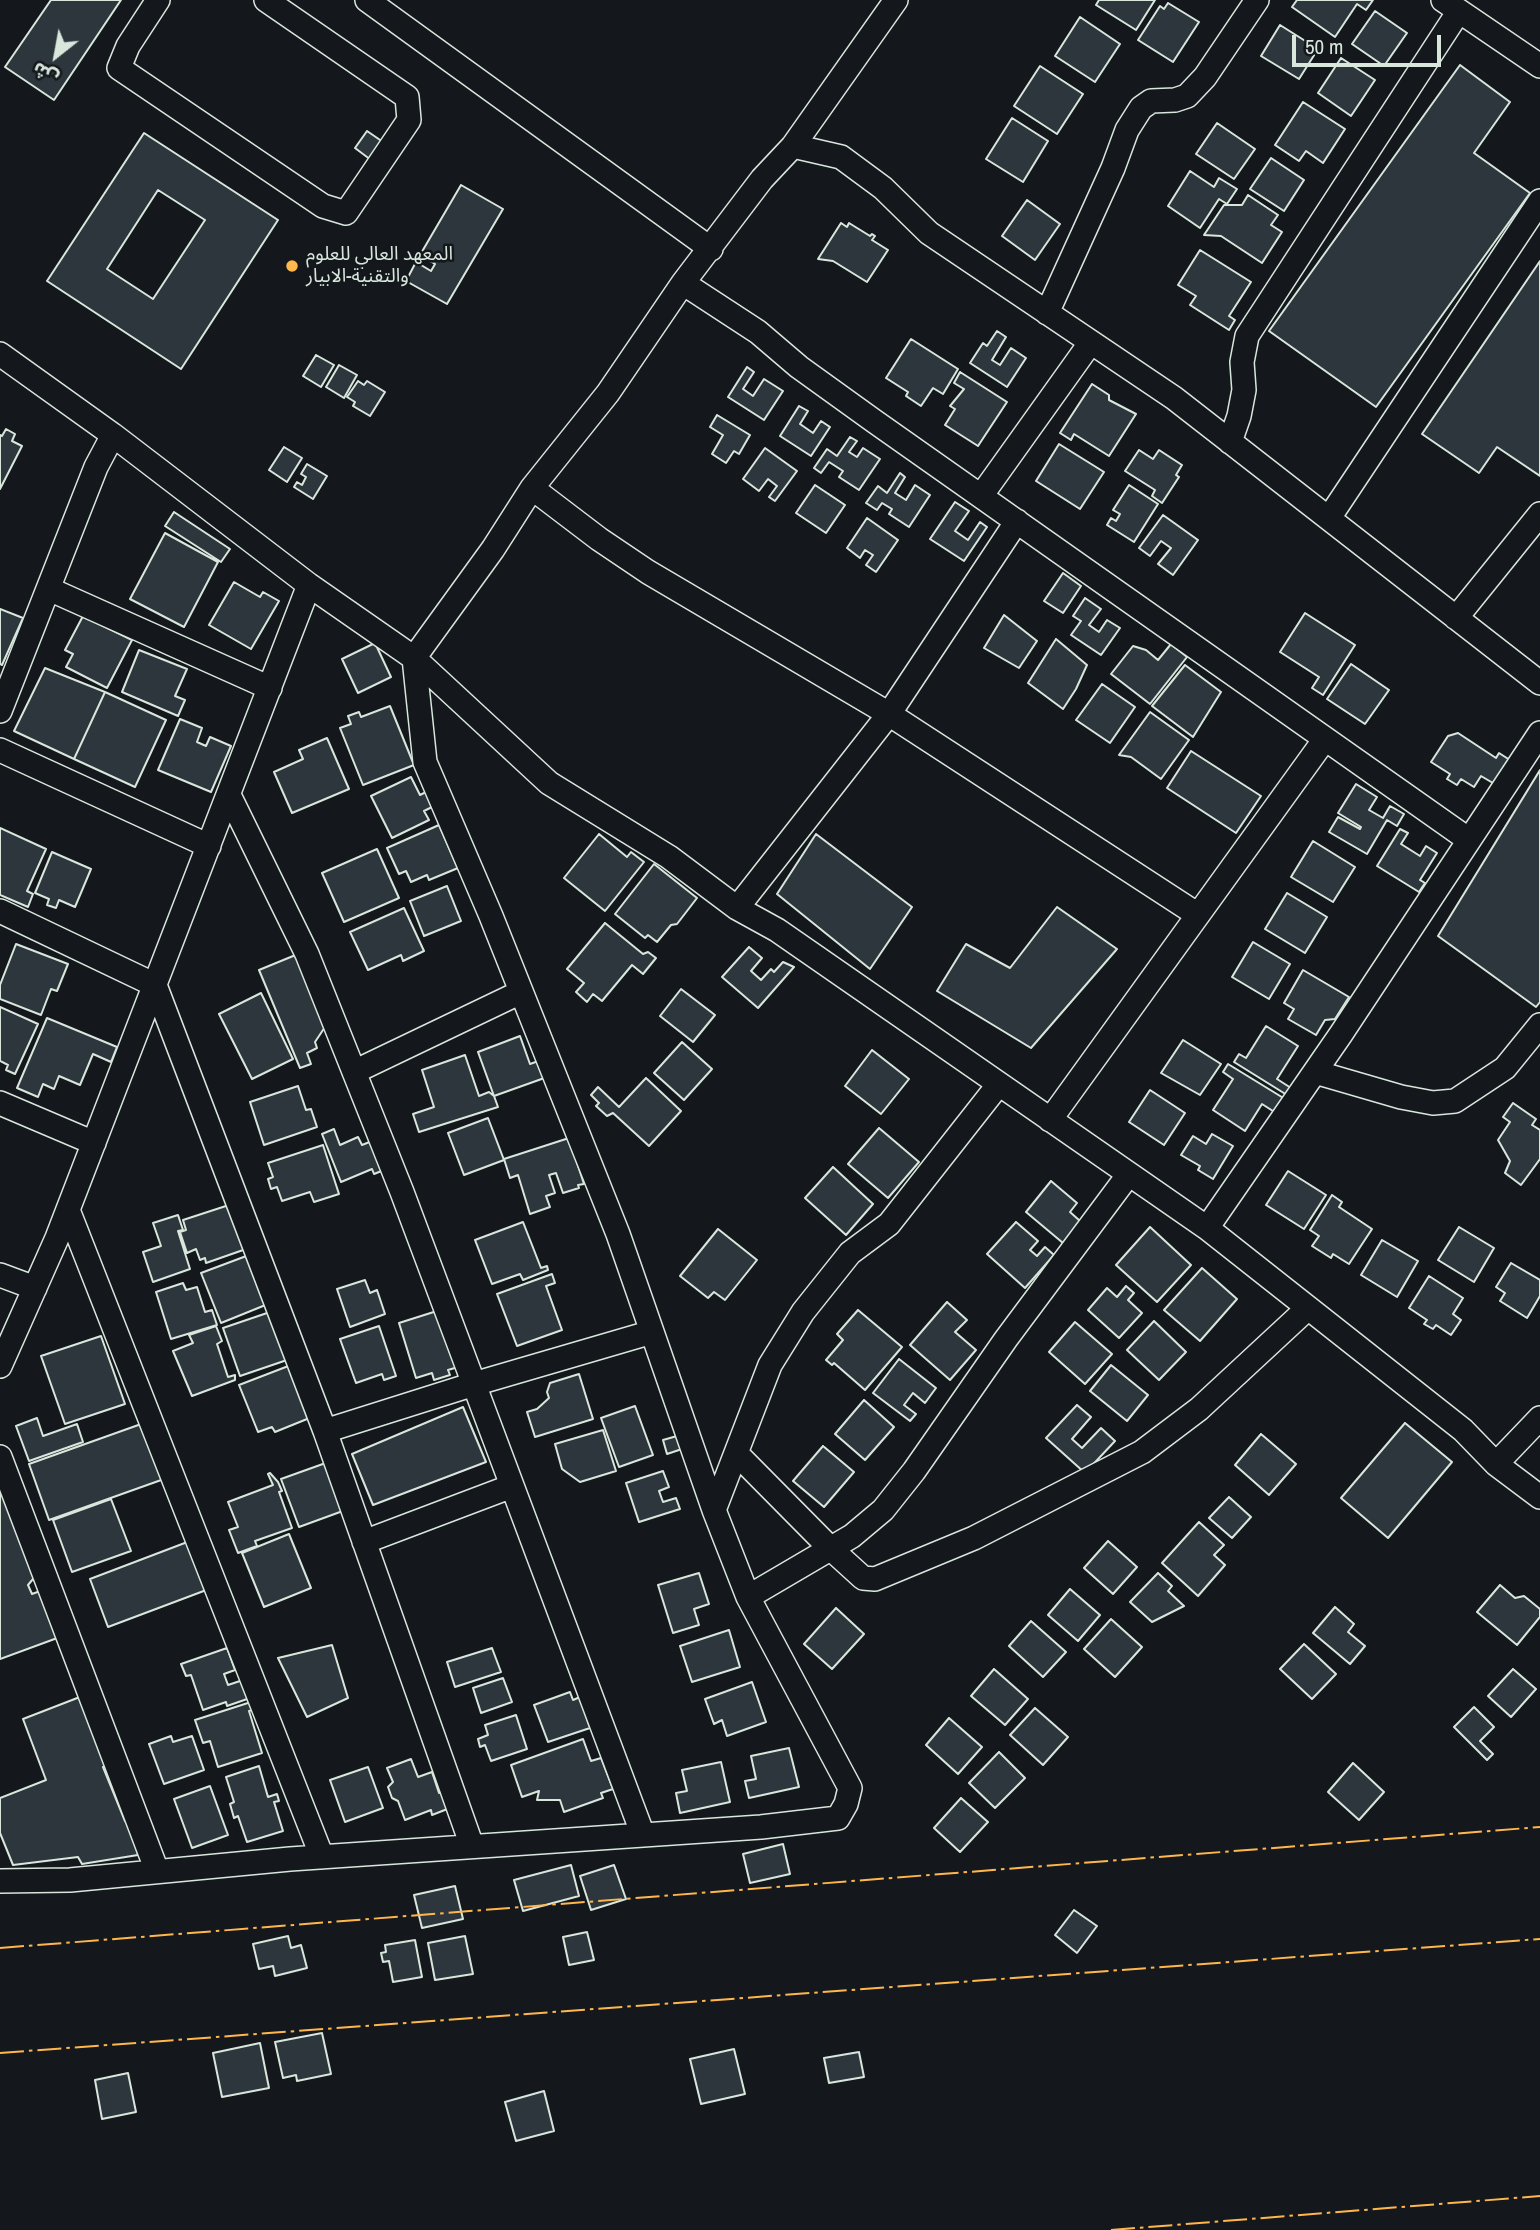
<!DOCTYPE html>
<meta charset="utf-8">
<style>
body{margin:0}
#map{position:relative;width:1540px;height:2230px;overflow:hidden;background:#14181c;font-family:"Archivo Narrow","Noto Sans Arabic",sans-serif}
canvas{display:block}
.north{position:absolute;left:21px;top:21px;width:70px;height:70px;-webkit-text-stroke:5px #14181c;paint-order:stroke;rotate:211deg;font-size:19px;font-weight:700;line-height:28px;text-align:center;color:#d8e6dc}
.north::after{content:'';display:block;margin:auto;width:24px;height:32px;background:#d8e6dc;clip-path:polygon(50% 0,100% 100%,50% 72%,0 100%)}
.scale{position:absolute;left:1292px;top:35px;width:149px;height:32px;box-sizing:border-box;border:4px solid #d8e6dc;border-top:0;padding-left:9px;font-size:21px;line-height:24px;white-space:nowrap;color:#d8e6dc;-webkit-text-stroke:5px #14181c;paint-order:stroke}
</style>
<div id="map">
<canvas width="1540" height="2230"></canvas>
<div class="north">ش</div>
<div class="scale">50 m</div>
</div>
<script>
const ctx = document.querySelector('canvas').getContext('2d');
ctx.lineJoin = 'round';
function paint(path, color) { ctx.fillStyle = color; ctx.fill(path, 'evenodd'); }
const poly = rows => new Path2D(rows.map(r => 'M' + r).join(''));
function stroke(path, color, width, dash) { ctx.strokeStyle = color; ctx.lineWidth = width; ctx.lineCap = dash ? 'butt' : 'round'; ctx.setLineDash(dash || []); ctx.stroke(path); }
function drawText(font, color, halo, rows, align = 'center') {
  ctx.font = font + ' "Archivo Narrow","Noto Sans Arabic",sans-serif'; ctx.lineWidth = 5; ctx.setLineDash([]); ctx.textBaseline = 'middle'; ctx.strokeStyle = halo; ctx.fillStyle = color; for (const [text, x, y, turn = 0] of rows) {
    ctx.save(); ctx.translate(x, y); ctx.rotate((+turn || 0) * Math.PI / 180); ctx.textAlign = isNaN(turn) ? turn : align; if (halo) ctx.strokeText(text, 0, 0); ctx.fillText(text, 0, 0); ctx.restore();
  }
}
const building = poly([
 [51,0,121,0,54,100,5,67,51,0],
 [1099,0,1155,0,1136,30,1096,5,1099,0],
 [1297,0,1373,0,1366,10,1357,4,1335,37,1292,7,1297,0],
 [1168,3,1199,22,1173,62,1138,40,1160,6,1164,9,1168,3],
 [1375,11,1407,33,1384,66,1352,44,1375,11],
 [1080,17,1120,44,1095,82,1055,56,1080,17],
 [1280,25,1318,49,1299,79,1261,56,1280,25],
 [1341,58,1375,80,1351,116,1318,93,1341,58],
 [1460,65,1510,102,1474,153,1530,193,1376,407,1269,331,1460,65],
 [1040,66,1083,94,1057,134,1014,106,1040,66],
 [1303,102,1345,129,1323,163,1306,151,1299,161,1275,145,1303,102],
 [1012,118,1048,141,1023,182,986,159,1012,118],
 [1217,123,1255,149,1234,179,1196,154,1217,123],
 [367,131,383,142,371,160,355,148,367,131],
 [144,133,278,220,181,369,47,281,144,133],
 [158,190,205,220,153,299,107,269,158,190],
 [1271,158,1304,180,1284,211,1250,189,1271,158],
 [1190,171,1214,187,1219,178,1237,189,1227,204,1219,199,1200,228,1168,206,1190,171],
 [461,185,503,209,447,304,406,281,416,262,431,271,435,264,420,255,461,185],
 [1248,195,1278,215,1271,225,1282,232,1262,263,1221,236,1204,235,1224,205,1242,205,1248,195],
 [1027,200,1060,224,1035,260,1002,236,1027,200],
 [841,223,847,227,849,223,870,236,872,234,875,236,872,240,888,250,867,282,833,261,818,259,841,223],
 [1200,250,1251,282,1229,316,1235,320,1229,330,1190,305,1196,296,1178,285,1200,250],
 [1540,261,1540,476,1497,447,1479,473,1422,434,1540,261],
 [997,331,1006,337,992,360,1000,365,1011,348,1026,358,1007,387,970,363,983,343,987,346,997,331],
 [911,339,958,369,943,394,933,388,921,406,906,396,908,392,886,378,911,339],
 [316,355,334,365,321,387,303,376,316,355],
 [339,365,357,375,344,398,326,387,339,365],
 [747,367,754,372,743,389,753,396,764,379,783,391,764,420,728,397,747,367],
 [960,372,1007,402,978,446,945,425,955,409,950,406,964,389,954,383,960,372],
 [358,381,364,385,367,381,385,392,370,416,353,406,355,402,347,397,358,381],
 [1092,384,1109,395,1109,400,1136,414,1109,456,1074,434,1071,440,1060,433,1092,384],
 [799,406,808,411,800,424,813,433,821,421,830,427,811,456,780,436,799,406],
 [717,415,750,435,739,454,734,451,726,463,712,454,723,435,710,427,717,415],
 [6,429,15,434,12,441,22,446,0,489,0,435,2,436,6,429],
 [850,437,857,441,849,452,857,457,863,448,880,459,859,490,839,477,843,471,829,462,821,473,814,468,827,449,837,456,850,437],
 [1059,444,1104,472,1080,509,1036,481,1059,444],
 [284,447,302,458,287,482,269,470,284,447],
 [765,448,797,471,775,501,769,497,777,486,768,479,759,491,743,479,765,448],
 [1139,450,1153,459,1159,450,1182,465,1176,475,1179,477,1162,503,1152,496,1155,490,1125,471,1139,450],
 [307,464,327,476,313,499,294,487,297,482,302,485,306,477,301,474,307,464],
 [900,473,905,477,895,493,906,500,915,485,930,495,909,527,889,514,892,509,882,503,877,510,866,503,878,486,887,493,900,473],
 [815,485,845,505,826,533,796,513,815,485],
 [1129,485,1158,504,1134,542,1107,525,1111,518,1116,521,1120,514,1113,510,1129,485],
 [955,502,969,511,955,531,968,540,980,522,987,527,964,561,930,539,955,502],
 [174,512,230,549,221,562,165,526,174,512],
 [1163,515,1198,540,1173,575,1158,564,1171,548,1161,541,1150,556,1139,548,1163,515],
 [867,518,898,540,876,572,866,565,873,555,865,550,860,558,847,548,867,518],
 [165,533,218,562,184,627,130,599,165,533],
 [1063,573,1081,586,1063,613,1044,601,1063,573],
 [234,582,260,597,263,592,279,601,251,649,209,625,234,582],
 [1085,598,1101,609,1089,625,1099,632,1107,620,1120,628,1101,655,1071,635,1081,621,1073,616,1085,598],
 [0,609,23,618,2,665,0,664,0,609],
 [1305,613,1355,645,1323,695,1312,688,1319,677,1280,652,1305,613],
 [1004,615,1037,641,1019,668,984,648,1004,615],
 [83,616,132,640,107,688,66,667,73,654,65,650,83,616],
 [1056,639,1087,665,1076,689,1063,709,1028,683,1056,639],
 [375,643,391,677,358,693,342,659,375,643],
 [1171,644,1187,657,1150,704,1111,674,1133,646,1146,650,1158,660,1171,644],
 [139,650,187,669,175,696,185,700,178,716,122,692,139,650],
 [1351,664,1389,690,1365,724,1327,699,1351,664],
 [1185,665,1221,692,1193,737,1152,706,1185,665],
 [45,668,105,692,74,759,14,731,45,668],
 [1102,684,1135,707,1110,743,1076,720,1102,684],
 [105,692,166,720,135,787,74,759,105,692],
 [390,706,414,765,363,785,340,728,351,724,348,716,359,712,361,717,390,706],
 [1150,712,1189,740,1161,779,1131,757,1119,755,1150,712],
 [180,719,202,728,197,742,206,746,210,737,231,746,211,792,158,770,180,719],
 [1458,733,1496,758,1499,753,1513,762,1498,786,1481,776,1474,787,1461,779,1457,785,1447,779,1450,774,1431,762,1448,736,1458,733],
 [327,738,349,789,292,813,274,772,303,759,299,750,327,738],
 [1191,751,1261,796,1236,833,1167,788,1191,751],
 [1540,770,1540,1002,1536,1007,1438,936,1540,770],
 [411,777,420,795,428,791,434,806,424,811,429,820,392,838,371,796,411,777],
 [1356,784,1377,797,1369,810,1383,818,1390,806,1404,814,1397,826,1387,820,1367,854,1329,832,1338,817,1360,829,1361,827,1338,813,1356,784],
 [439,825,458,868,429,880,427,875,411,882,406,871,399,874,387,848,439,825],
 [0,828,46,849,27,891,33,894,28,907,0,895,0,828],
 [1400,829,1408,833,1401,844,1420,856,1426,846,1437,853,1420,880,1425,883,1419,892,1377,866,1400,829],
 [599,834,627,857,631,852,644,862,605,911,564,878,599,834],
 [816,834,912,907,870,969,777,894,816,834],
 [1313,841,1355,867,1333,902,1291,877,1313,841],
 [377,849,399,898,344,922,322,873,377,849],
 [52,852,91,869,75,907,59,900,56,908,47,905,49,899,35,893,52,852],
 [654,864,697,898,677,924,671,925,657,942,648,935,645,938,615,914,654,864],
 [447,886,461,921,424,936,410,901,447,886],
 [1287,893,1327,917,1305,953,1265,929,1287,893],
 [1057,907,1117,949,1031,1048,937,991,966,944,1010,968,1057,907],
 [404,908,424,951,403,961,401,955,368,970,350,932,404,908],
 [605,923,643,954,648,952,656,958,643,974,632,965,602,1001,593,994,587,1002,576,992,584,983,567,969,605,923],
 [1253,942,1290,964,1269,999,1232,977,1253,942],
 [16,944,68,964,57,991,51,989,41,1015,0,999,0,985,16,944],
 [749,947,762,958,751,971,761,980,771,969,774,972,783,962,794,967,758,1008,722,977,749,947],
 [298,954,327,1024,315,1042,317,1048,307,1053,311,1064,300,1068,259,970,298,954],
 [1303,970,1349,997,1335,1019,1325,1020,1316,1035,1288,1019,1294,1009,1284,1003,1303,970],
 [681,989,715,1015,693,1042,660,1016,681,989],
 [261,993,293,1059,252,1079,219,1014,261,993],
 [0,1007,38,1024,15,1074,6,1070,8,1065,0,1061,0,1007],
 [47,1018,117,1047,111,1062,93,1054,80,1085,59,1076,54,1089,43,1084,38,1097,17,1088,47,1018],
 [1266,1026,1298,1046,1277,1079,1291,1088,1287,1095,1234,1062,1239,1054,1246,1058,1266,1026],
 [520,1036,530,1064,544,1059,550,1076,494,1096,478,1052,520,1036],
 [1183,1040,1221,1064,1200,1095,1161,1073,1183,1040],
 [682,1042,712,1069,684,1100,654,1073,682,1042],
 [872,1050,909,1079,881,1114,845,1086,872,1050],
 [465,1055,479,1096,489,1092,494,1096,498,1107,419,1132,413,1114,434,1107,422,1070,465,1055],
 [1228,1064,1285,1099,1276,1113,1262,1104,1245,1131,1213,1110,1233,1079,1223,1072,1228,1064],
 [646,1078,681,1111,649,1146,613,1113,607,1116,596,1106,599,1103,591,1095,598,1087,619,1107,646,1078],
 [298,1086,306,1110,311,1109,317,1127,264,1145,250,1102,298,1086],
 [1150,1090,1185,1113,1164,1145,1129,1122,1150,1090],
 [1513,1103,1536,1119,1532,1125,1540,1130,1540,1159,1521,1185,1505,1173,1510,1161,1498,1140,1510,1122,1503,1117,1513,1103],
 [488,1118,504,1160,464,1175,448,1133,488,1118],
 [879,1128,919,1162,888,1198,848,1164,879,1128],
 [334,1129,340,1145,358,1137,362,1145,377,1139,384,1170,374,1174,372,1169,341,1182,322,1134,334,1129],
 [1212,1134,1233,1146,1213,1179,1198,1170,1200,1166,1181,1155,1193,1136,1206,1144,1212,1134],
 [569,1138,584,1184,578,1185,579,1188,563,1193,556,1173,549,1175,555,1193,546,1196,550,1207,530,1214,518,1175,510,1178,504,1159,569,1138],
 [323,1145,339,1194,314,1202,310,1192,282,1201,277,1187,271,1189,268,1179,273,1177,268,1163,323,1145],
 [833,1167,873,1204,846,1235,805,1198,833,1167],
 [1288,1171,1326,1195,1304,1229,1266,1205,1288,1171],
 [1051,1181,1077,1203,1070,1212,1080,1221,1063,1243,1026,1212,1051,1181],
 [1332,1195,1342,1202,1339,1207,1372,1229,1349,1264,1333,1254,1331,1258,1312,1246,1319,1236,1310,1230,1332,1195],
 [229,1205,246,1249,206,1263,205,1258,200,1260,196,1249,187,1253,180,1232,186,1230,183,1220,229,1205],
 [178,1215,183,1230,178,1231,190,1269,153,1282,143,1252,161,1246,153,1223,178,1215],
 [523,1222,541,1268,547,1266,548,1270,523,1280,520,1274,492,1284,475,1240,523,1222],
 [1016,1222,1038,1241,1030,1250,1037,1256,1045,1247,1054,1255,1025,1288,987,1254,1016,1222],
 [1150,1227,1191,1265,1157,1302,1116,1265,1150,1227],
 [1459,1227,1494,1248,1474,1282,1438,1260,1459,1227],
 [718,1229,757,1260,725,1300,714,1292,708,1298,680,1276,718,1229],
 [1382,1240,1418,1261,1397,1297,1361,1275,1382,1240],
 [249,1255,268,1304,221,1323,201,1273,249,1255],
 [1511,1263,1540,1280,1540,1296,1527,1318,1500,1301,1505,1293,1496,1287,1511,1263],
 [1202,1268,1237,1299,1200,1341,1164,1310,1202,1268],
 [552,1274,555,1283,546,1286,562,1330,517,1346,497,1294,552,1274],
 [1429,1276,1463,1298,1453,1314,1461,1320,1451,1335,1436,1325,1433,1329,1424,1324,1427,1320,1409,1308,1429,1276],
 [365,1280,370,1293,377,1290,385,1314,350,1327,337,1289,365,1280],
 [183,1283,186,1290,197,1287,205,1312,212,1310,217,1325,171,1339,156,1292,183,1283],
 [1126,1286,1134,1293,1128,1300,1142,1313,1119,1338,1088,1310,1107,1288,1117,1297,1126,1286],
 [947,1302,967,1320,955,1332,976,1350,950,1380,910,1345,947,1302],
 [440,1310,458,1367,448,1370,450,1375,434,1380,432,1373,416,1378,399,1323,440,1310],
 [858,1310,902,1347,865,1390,834,1363,832,1365,826,1360,843,1340,837,1334,858,1310],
 [270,1312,287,1360,240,1376,223,1328,270,1312],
 [1154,1321,1186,1352,1159,1380,1127,1350,1154,1321],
 [1075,1322,1112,1354,1085,1384,1049,1352,1075,1322],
 [216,1326,222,1341,217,1344,228,1377,235,1375,235,1380,192,1396,173,1351,193,1343,189,1335,216,1326],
 [379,1326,396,1376,384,1380,382,1374,356,1383,340,1339,379,1326],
 [101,1336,125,1404,65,1424,41,1356,101,1336],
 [899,1359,936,1388,925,1403,913,1393,904,1405,916,1414,910,1421,873,1393,899,1359],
 [291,1365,312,1417,275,1432,272,1427,258,1432,239,1385,291,1365],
 [1111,1365,1148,1395,1127,1421,1090,1391,1111,1365],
 [579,1374,593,1419,535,1437,527,1412,537,1409,549,1398,547,1392,550,1383,579,1374],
 [864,1400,894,1427,865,1460,835,1434,864,1400],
 [1077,1405,1091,1417,1072,1439,1082,1448,1101,1428,1115,1441,1085,1473,1046,1438,1077,1405],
 [635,1406,653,1455,619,1467,601,1418,635,1406],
 [463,1407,486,1462,373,1505,352,1454,463,1407],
 [37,1418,43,1436,77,1424,83,1442,29,1461,16,1426,37,1418],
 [144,1423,164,1479,49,1520,29,1464,144,1423],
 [1405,1423,1452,1462,1388,1538,1341,1498,1405,1423],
 [603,1430,616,1471,580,1482,562,1469,555,1444,603,1430],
 [1261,1434,1296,1464,1269,1495,1235,1465,1261,1434],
 [677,1436,682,1449,667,1454,663,1440,677,1436],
 [823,1446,854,1472,824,1507,793,1481,823,1446],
 [334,1460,351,1508,299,1527,281,1479,334,1460],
 [0,1469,38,1573,28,1585,32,1594,43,1590,60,1637,0,1659,0,1469],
 [663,1471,669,1487,659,1491,663,1502,676,1498,680,1509,639,1522,626,1483,663,1471],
 [270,1473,278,1482,282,1491,279,1492,292,1528,255,1541,257,1546,238,1553,229,1530,238,1527,228,1502,273,1485,268,1474,270,1473],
 [1229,1497,1251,1517,1232,1538,1209,1518,1229,1497],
 [111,1499,131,1551,72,1572,53,1520,111,1499],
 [1199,1522,1224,1545,1214,1555,1225,1565,1198,1596,1162,1563,1199,1522],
 [289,1534,311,1588,264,1607,242,1553,289,1534],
 [190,1541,209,1589,108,1627,90,1579,190,1541],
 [1108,1541,1137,1567,1113,1594,1084,1568,1108,1541],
 [699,1573,709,1604,694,1609,699,1625,673,1633,658,1585,699,1573],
 [1158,1573,1172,1586,1168,1591,1184,1606,1152,1622,1130,1602,1158,1573],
 [1500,1585,1515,1598,1524,1596,1540,1609,1540,1617,1517,1645,1477,1612,1500,1585],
 [1070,1589,1100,1615,1078,1641,1048,1615,1070,1589],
 [1335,1607,1354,1624,1348,1632,1365,1646,1350,1664,1313,1633,1335,1607],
 [836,1608,864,1634,832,1669,804,1644,836,1608],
 [1111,1619,1142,1647,1115,1677,1084,1649,1111,1619],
 [1031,1621,1066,1652,1043,1677,1009,1646,1031,1621],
 [729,1630,740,1667,692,1682,680,1646,729,1630],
 [1304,1644,1336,1674,1312,1699,1280,1669,1304,1644],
 [332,1645,348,1698,307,1717,278,1658,332,1645],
 [227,1648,235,1670,224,1674,228,1685,243,1680,250,1698,227,1706,226,1702,203,1710,191,1675,186,1676,181,1664,227,1648],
 [492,1648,501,1672,455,1687,447,1662,492,1648],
 [994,1669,1028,1699,1005,1725,971,1696,994,1669],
 [1513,1669,1536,1689,1511,1717,1488,1696,1513,1669],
 [503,1678,512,1702,481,1713,473,1688,503,1678],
 [752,1682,766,1722,727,1736,722,1720,714,1724,705,1699,752,1682],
 [570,1692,573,1700,580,1697,590,1728,548,1742,534,1705,570,1692],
 [85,1695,113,1763,103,1767,125,1821,134,1830,138,1855,82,1864,78,1857,13,1865,0,1833,0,1798,46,1780,23,1719,85,1695],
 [251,1702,253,1710,249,1711,262,1753,218,1767,210,1741,203,1743,195,1720,251,1702],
 [1474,1707,1494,1727,1480,1741,1493,1754,1487,1760,1454,1727,1474,1707],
 [1035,1708,1068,1737,1043,1765,1010,1735,1035,1708],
 [516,1715,527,1749,491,1761,485,1745,480,1747,478,1739,488,1735,485,1725,516,1715],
 [949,1718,982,1747,958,1774,926,1745,949,1718],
 [171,1736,173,1742,192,1736,204,1770,164,1784,149,1744,171,1736],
 [583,1739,591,1761,601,1758,613,1789,601,1793,603,1798,564,1812,560,1800,537,1800,539,1791,522,1797,511,1765,583,1739],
 [789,1748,799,1787,749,1798,745,1781,756,1779,751,1756,789,1748],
 [999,1752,1025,1778,995,1808,969,1783,999,1752],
 [411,1759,418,1777,432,1772,439,1793,449,1789,455,1806,432,1815,431,1810,405,1820,398,1801,392,1798,388,1787,393,1782,387,1768,411,1759],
 [721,1762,730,1802,680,1813,676,1793,687,1791,682,1770,721,1762],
 [1353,1763,1384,1792,1359,1820,1328,1792,1353,1763],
 [259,1766,268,1797,277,1794,279,1801,274,1802,283,1831,247,1842,238,1816,234,1818,230,1804,234,1802,226,1777,259,1766],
 [368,1767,383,1808,345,1822,330,1780,368,1767],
 [210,1786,228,1835,192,1848,174,1799,210,1786],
 [961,1798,988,1822,960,1852,934,1828,961,1798],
 [783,1844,790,1874,750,1883,743,1854,783,1844],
 [571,1865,579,1896,523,1911,514,1880,571,1865],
 [614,1865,626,1899,591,1910,580,1876,614,1865],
 [455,1886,463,1919,422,1928,414,1895,455,1886],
 [1074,1910,1097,1926,1077,1953,1055,1935,1074,1910],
 [587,1932,594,1960,569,1965,563,1937,587,1932],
 [288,1936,291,1948,301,1945,307,1968,275,1976,273,1966,259,1969,253,1944,288,1936],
 [465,1936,473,1974,435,1980,428,1943,465,1936],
 [415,1940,422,1977,393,1982,389,1961,383,1962,381,1953,386,1952,385,1945,415,1940],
 [322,2033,331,2074,297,2081,296,2075,283,2078,275,2042,322,2033],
 [260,2043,269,2088,222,2097,213,2053,260,2043],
 [734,2049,745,2094,701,2104,690,2059,734,2049],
 [859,2052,864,2077,829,2083,824,2058,859,2052],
 [128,2073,136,2112,102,2119,95,2080,128,2073],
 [544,2091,554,2131,516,2141,505,2102,544,2091]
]);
paint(building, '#2c363c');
stroke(building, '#d8e6dc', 2);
const minor = poly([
 [158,0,128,46,119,68,323,206,346,213,409,120,407,97,266,0],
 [367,0,711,249],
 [1443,0,1540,66],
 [793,146,896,0],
 [683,283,758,332,799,367,874,421,1469,840],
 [1047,313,1113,168,1127,130,1141,108,1151,101,1175,100,1187,96,1205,77,1257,0],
 [0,354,113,435,96,467,0,711],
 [113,435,309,585,414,658,549,783,669,857,737,908,777,930,1207,1228,1463,1430,1496,1464,1540,1418],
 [1230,442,1239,416,1244,390,1242,362,1247,336,1459,11],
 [532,488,599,539,648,572,889,714,1198,915],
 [981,496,1091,342],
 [1329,518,1540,201],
 [49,589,270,688],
 [1456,618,1540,514],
 [0,750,209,846],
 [229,795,307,954,402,1192,643,1835],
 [737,908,889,714,1017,521],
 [0,911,155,985,325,1431,472,1846],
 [354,1072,521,992],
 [1315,1072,1401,1097,1433,1103,1455,1101,1505,1068,1540,1025],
 [0,1103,94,1143],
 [1050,1120,1325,739],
 [68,1210,322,1857],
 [1207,1228,1341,1034,1540,733],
 [0,1275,35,1288],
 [0,1366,57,1238,309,585],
 [325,1431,474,1384,652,1332],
 [736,1453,830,1548,863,1578,875,1579,974,1538,1142,1452,1199,1409,1308,1308],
 [0,1457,157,1871],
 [1496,1464,1540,1497],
 [714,1510,770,1365,803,1312,850,1253,889,1224,999,1084],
 [364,1542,512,1486],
 [748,1597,852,1536,883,1510,914,1471,1006,1339,1129,1174],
 [0,1881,70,1880,290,1859,761,1827,838,1818,846,1804,850,1788,748,1597,714,1510,618,1234,491,916,425,762,414,658,493,549,532,488,608,393,683,283,762,179,793,146,841,157,883,188,929,233,1174,398,1540,683]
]);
stroke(minor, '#d8e6dc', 26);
stroke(minor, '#14181c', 23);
stroke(poly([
 [0,1948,1540,1827],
 [0,2053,1540,1939],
 [1111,2230,1540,2196]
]), '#ffb74d', 2, [24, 5, 3.5, 5]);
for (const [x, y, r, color] of [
 [292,266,7,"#ffb74d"]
]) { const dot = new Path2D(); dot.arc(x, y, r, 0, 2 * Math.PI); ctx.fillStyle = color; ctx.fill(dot); stroke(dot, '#14181c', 2.5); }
drawText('19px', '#d8e6dc', '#14181c', [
 ["المعهد العالي للعلوم",306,255],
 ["والتقنية-الابيار",306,277]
], 'left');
</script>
